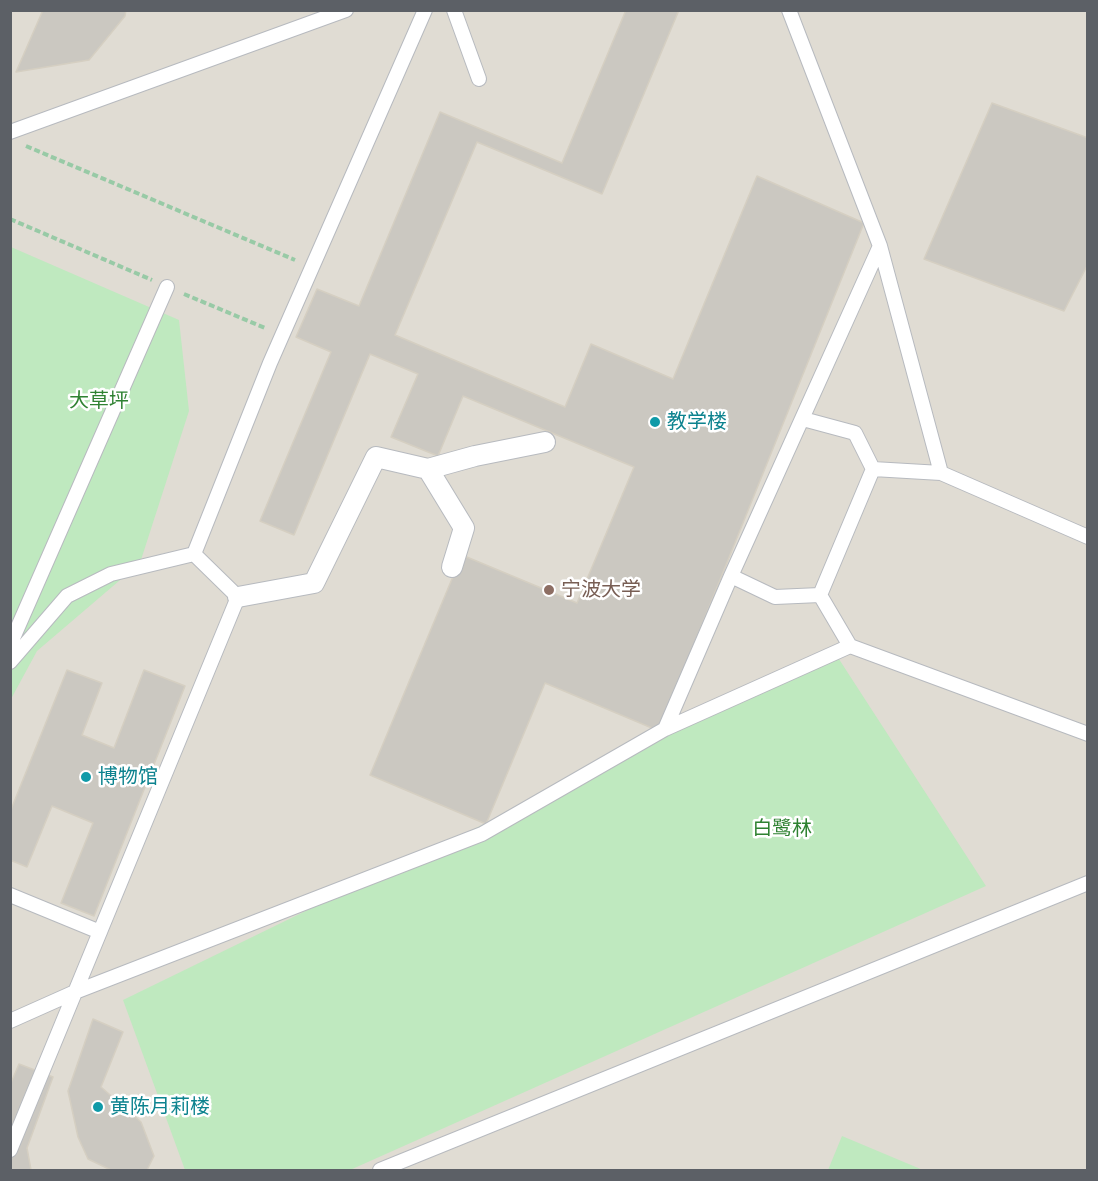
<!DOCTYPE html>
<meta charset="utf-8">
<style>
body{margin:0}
#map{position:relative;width:1098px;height:1181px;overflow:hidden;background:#f0ede4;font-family:"Asap Condensed",sans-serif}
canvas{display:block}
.frame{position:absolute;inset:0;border:12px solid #5c6066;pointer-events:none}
</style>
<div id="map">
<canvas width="1098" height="1181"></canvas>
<div class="frame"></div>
</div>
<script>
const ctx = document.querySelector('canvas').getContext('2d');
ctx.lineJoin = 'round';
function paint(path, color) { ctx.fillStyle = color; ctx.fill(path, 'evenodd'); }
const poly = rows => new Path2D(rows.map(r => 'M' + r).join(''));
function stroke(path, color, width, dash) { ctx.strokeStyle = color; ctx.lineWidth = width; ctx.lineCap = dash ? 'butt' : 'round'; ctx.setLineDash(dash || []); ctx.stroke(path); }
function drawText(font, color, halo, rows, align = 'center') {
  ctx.font = font + ' "Asap Condensed","Noto Sans SC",sans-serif'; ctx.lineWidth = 5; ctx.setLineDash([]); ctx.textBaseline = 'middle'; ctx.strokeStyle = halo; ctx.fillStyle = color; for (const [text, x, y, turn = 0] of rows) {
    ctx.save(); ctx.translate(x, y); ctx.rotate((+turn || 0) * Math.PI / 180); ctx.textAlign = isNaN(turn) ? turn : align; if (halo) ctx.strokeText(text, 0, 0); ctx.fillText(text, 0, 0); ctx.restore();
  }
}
paint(poly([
 [11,11,1087,11,1087,1170,11,1170]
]), '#e0dcd3');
paint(poly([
 [11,247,179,320,189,411,140,563,37,651,11,699],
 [835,653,986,886,350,1170,185,1170,123,1000],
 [842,1136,923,1170,828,1170]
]), '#bfe9bf');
const building = poly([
 [43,10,126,10,125,16,89,60,16,72,43,10],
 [626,10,679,10,602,194,477,142,395,335,565,407,591,344,673,379,757,176,864,223,659,731,545,683,486,824,370,775,462,555,577,603,634,467,463,396,438,456,391,437,418,374,370,354,294,535,260,521,331,352,296,337,317,289,359,306,440,112,562,163,626,10],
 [992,103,1088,138,1088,264,1064,311,924,259,992,103],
 [67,670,102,683,82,735,114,748,144,670,185,686,94,916,61,903,93,823,52,806,27,867,10,860,10,812,67,670],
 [93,1019,123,1032,101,1087,141,1122,154,1156,147,1170,111,1170,88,1159,78,1137,68,1091,93,1019],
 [19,1064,53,1077,27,1148,31,1170,10,1170,10,1085,19,1064]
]);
paint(building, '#cbc8c1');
stroke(building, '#d5cfc2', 1.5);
const service = poly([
 [454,10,479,79],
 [789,10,880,246,941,473,1088,537],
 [10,132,346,10],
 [803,419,855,433,873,469],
 [194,554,270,363,425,10],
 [731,576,775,597,820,595],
 [10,645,167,287],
 [850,646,820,595,873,469,941,473],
 [10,662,67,596,111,574,194,554],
 [665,729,731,576,880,246],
 [10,895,100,932],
 [10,1021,75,992,482,834,665,729,850,646,1088,734],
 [10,1150,238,597,194,554],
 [380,1170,1088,883]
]);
const pedestrian = poly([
 [428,469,464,528,452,567],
 [238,597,314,583,376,457,428,469,475,456,545,442]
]);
stroke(service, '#b7babf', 16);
stroke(pedestrian, '#b7babf', 22);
stroke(poly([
 [26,146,295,260],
 [10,219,152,280],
 [184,294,265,328]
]), '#98caa6', 4, [6, 3]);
stroke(service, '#fff', 14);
stroke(pedestrian, '#fff', 20);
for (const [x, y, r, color] of [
 [655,422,6,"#0f9aa8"],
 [549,590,6,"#8d6e63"],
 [86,777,6,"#0f9aa8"],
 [98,1107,6,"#0f9aa8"]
]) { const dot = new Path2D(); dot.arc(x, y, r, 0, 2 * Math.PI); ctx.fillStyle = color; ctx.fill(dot); stroke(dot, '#fff', 2); }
drawText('20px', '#2f8232', '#fff', [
 ["大草坪",99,401],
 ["白鹭林",782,829]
]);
drawText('20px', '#0d838f', '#fff', [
 ["教学楼",667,422],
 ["博物馆",98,777],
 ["黄陈月莉楼",110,1107]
], 'left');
drawText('20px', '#785e54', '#fff', [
 ["宁波大学",561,590]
], 'left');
</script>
